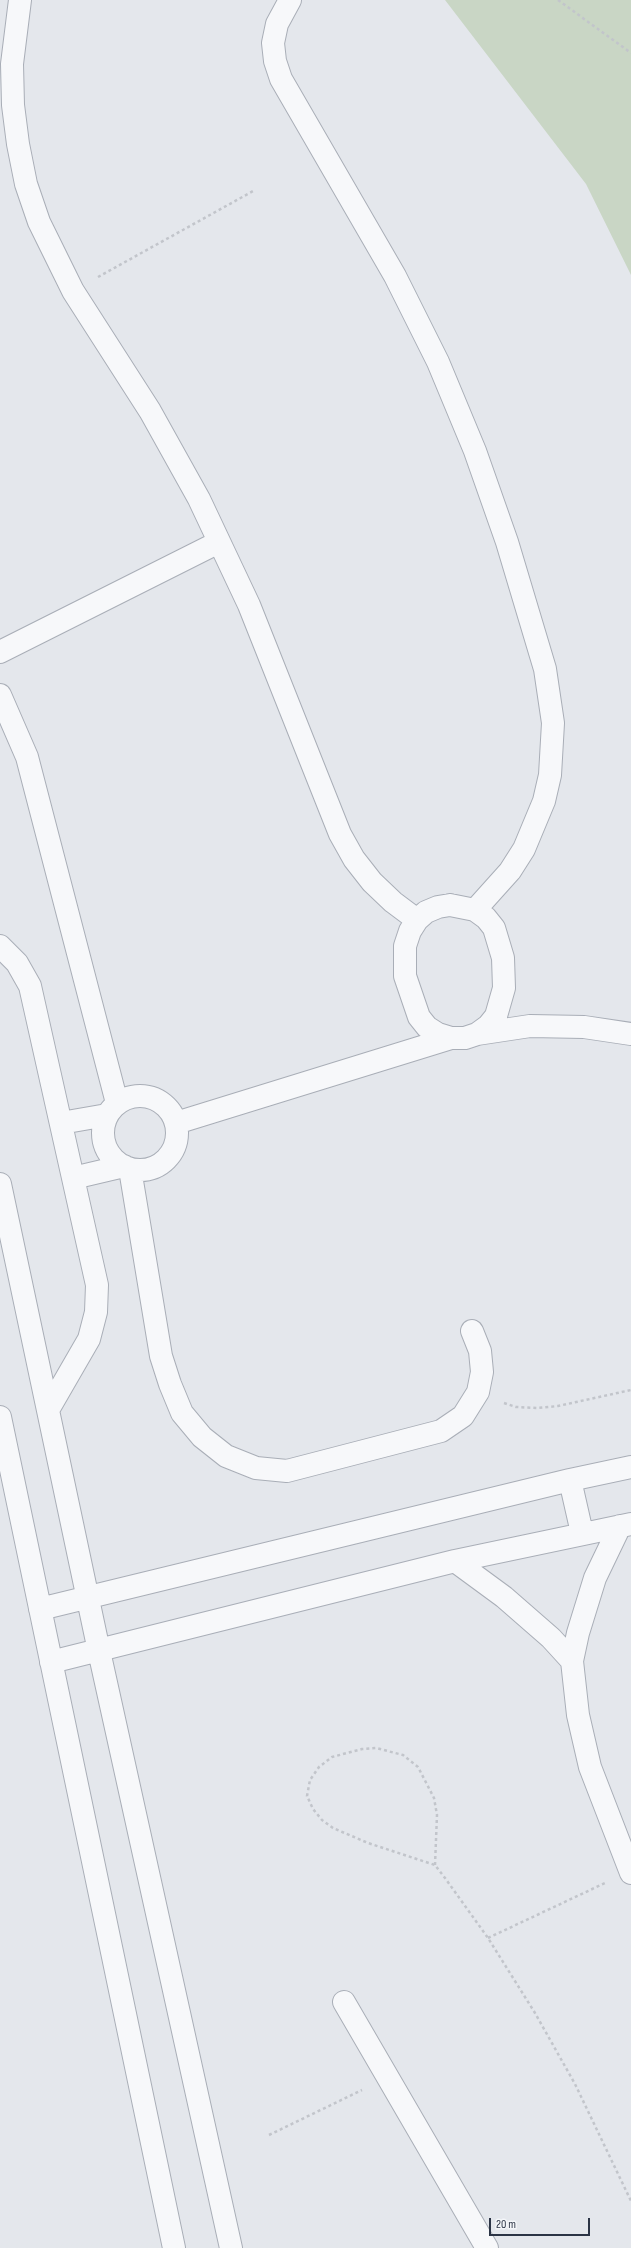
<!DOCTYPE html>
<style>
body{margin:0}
#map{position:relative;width:631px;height:2248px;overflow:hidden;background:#e4e7ec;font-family:"Sofia Sans Condensed",sans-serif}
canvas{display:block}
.scale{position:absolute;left:489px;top:2218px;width:101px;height:18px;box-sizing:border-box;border:2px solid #2b3445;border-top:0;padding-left:5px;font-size:12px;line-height:14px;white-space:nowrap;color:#2b3445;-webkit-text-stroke:3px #f4f6f9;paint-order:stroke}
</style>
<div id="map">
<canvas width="631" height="2248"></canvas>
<div class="scale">20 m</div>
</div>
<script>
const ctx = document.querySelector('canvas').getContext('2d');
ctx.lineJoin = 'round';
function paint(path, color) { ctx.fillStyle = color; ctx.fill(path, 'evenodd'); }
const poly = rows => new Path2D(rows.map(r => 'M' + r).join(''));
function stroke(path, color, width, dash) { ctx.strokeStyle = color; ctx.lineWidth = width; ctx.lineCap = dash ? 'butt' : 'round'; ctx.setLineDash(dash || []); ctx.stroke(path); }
paint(poly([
 [445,0,631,0,631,275,586,184]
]), '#c9d6c5');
const street = poly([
 [20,0,12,64,13,105,18,144,26,184,39,222,73,291,150,411,199,499,249,605,340,834,354,859,372,882,393,902,417,920],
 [290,0,277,24,273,43,275,61,281,79,395,276,438,362,475,451,507,542,545,669,553,723,550,775,544,801,524,849,510,871,475,910],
 [0,652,219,542],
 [0,695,27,757,117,1103],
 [450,905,475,910,486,918,494,928,503,958,504,988,496,1016,488,1026,477,1034,465,1038,451,1038,438,1034,427,1027,419,1017,405,976,405,946,410,931,417,920,426,912,438,907,450,905],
 [0,946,17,963,30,986,97,1285,96,1312,89,1339,48,1410],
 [477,1034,530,1026,584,1027,631,1034],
 '103 1133a37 37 0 1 1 74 0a37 37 0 1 1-74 0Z',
 [61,1123,107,1115],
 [176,1123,451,1038],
 [130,1169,161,1356,170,1384,182,1413,202,1437,226,1456,256,1468,287,1471,441,1431,463,1416,478,1392,482,1372,480,1351,472,1331],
 [73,1178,124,1166],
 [0,1184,99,1651,231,2248],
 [0,1417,174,2248],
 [570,1480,582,1533],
 [620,1526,595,1578,578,1633,572,1661,578,1715,590,1767,631,1873],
 [455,1561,504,1597,551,1638,572,1661],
 [40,1609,570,1480,631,1467],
 [51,1662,455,1561,631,1524],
 [344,2002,487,2248]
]);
stroke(street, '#a9aeb7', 24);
stroke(poly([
 [558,0,631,53],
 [98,277,255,190],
 [504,1403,516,1407,538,1408,558,1406,631,1390],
 [435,1865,437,1815,434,1798,418,1767,403,1755,376,1748,362,1749,332,1757,319,1767,310,1780,307,1796,313,1809,322,1820,333,1828,368,1843,435,1865,445,1878,488,1938,535,2013,575,2084,631,2201],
 [488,1938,605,1883],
 [269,2135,362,2090]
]), '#c2c5cb', 2.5, [3, 3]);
stroke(street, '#f7f8fa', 22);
</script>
